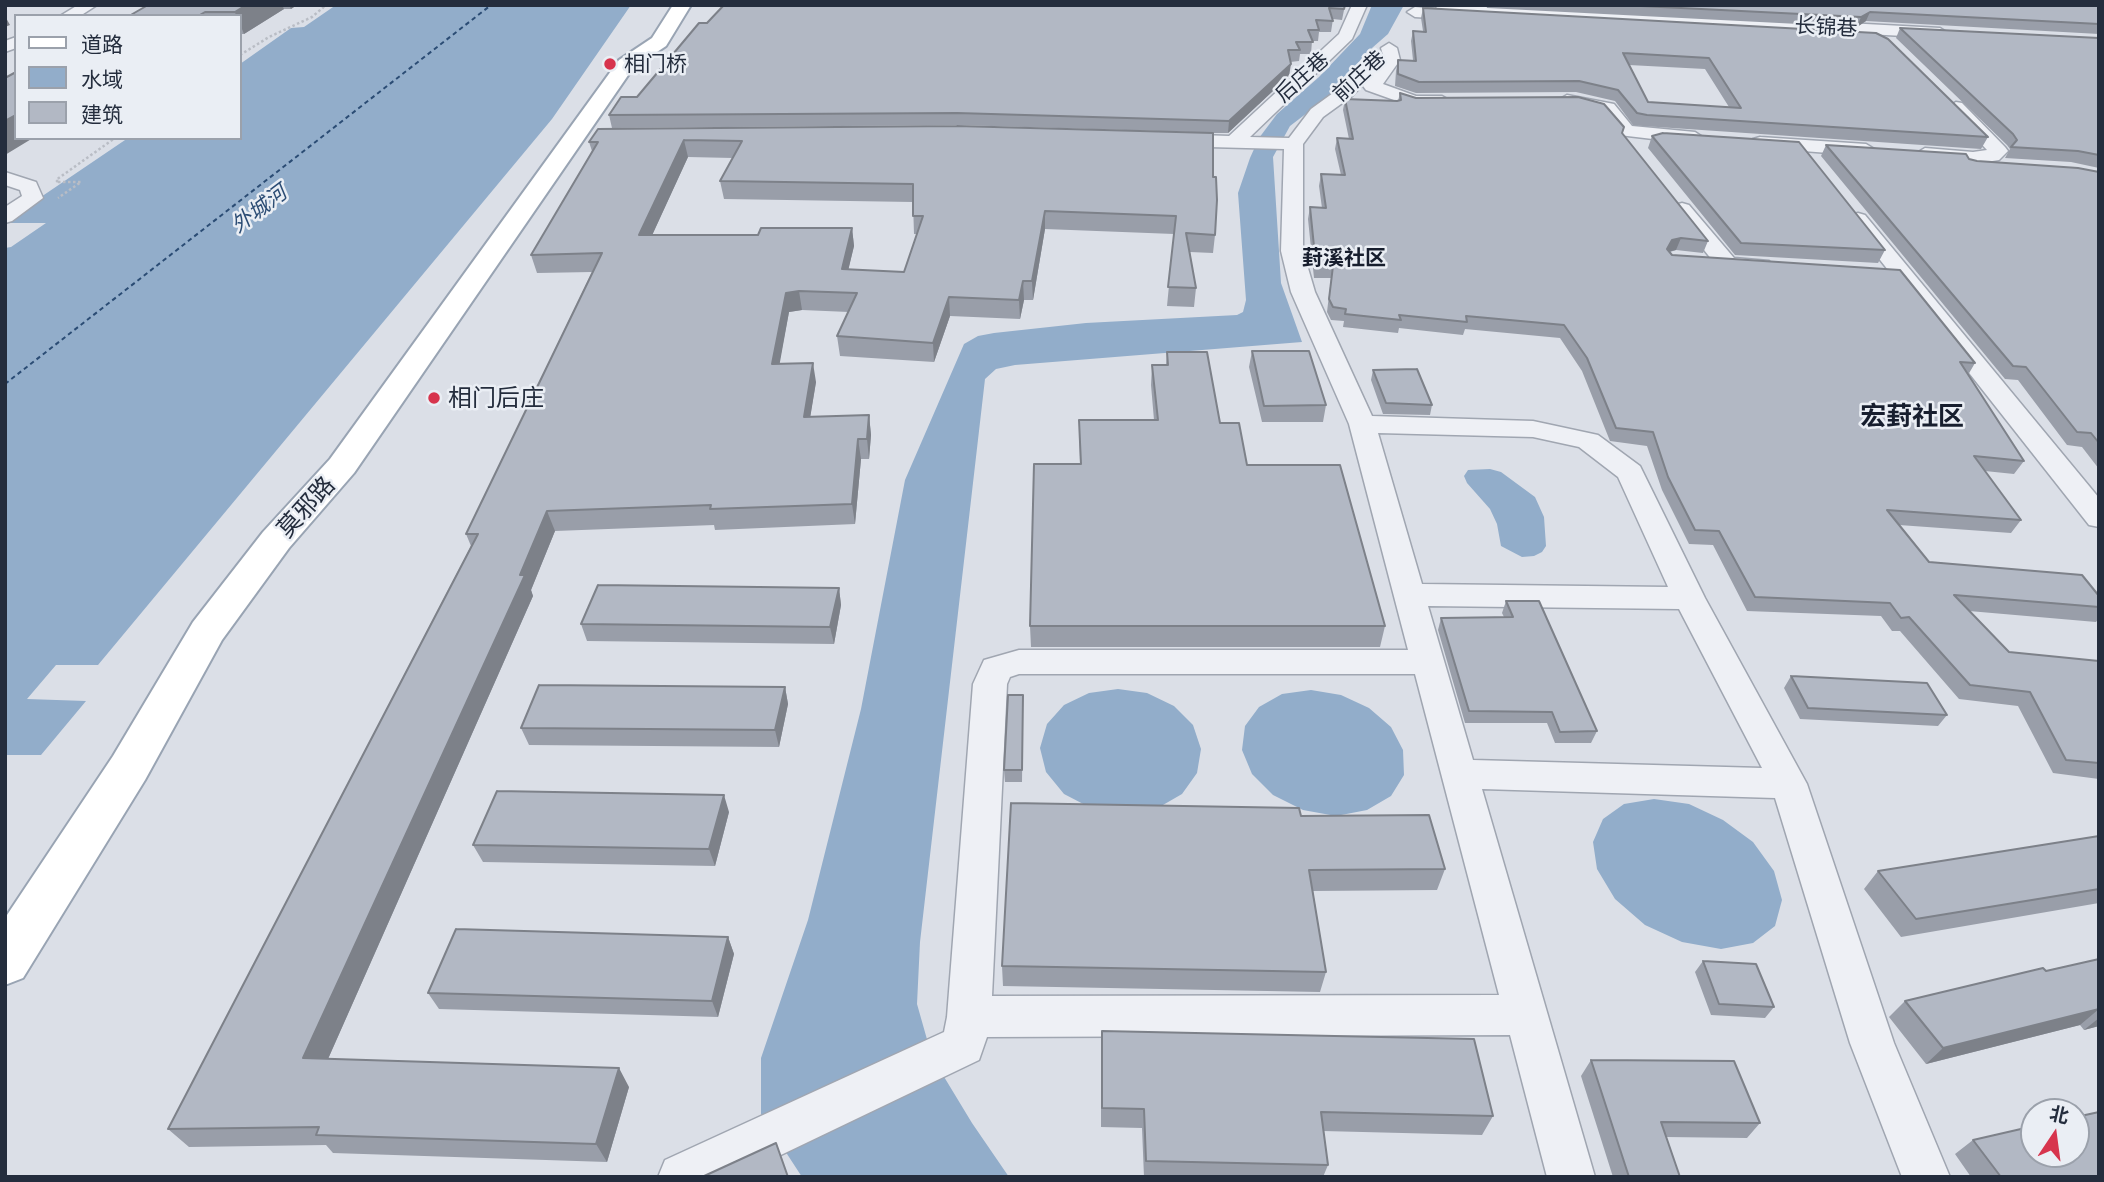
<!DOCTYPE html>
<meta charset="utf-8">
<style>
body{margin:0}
#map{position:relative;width:2104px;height:1182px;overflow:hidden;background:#dbdfe7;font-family:"Exo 2","Noto Sans SC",sans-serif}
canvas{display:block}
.frame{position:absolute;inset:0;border:7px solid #242d3d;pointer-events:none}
.legend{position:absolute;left:14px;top:14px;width:228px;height:126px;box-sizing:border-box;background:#eaeef4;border:2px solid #9ba1ab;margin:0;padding:9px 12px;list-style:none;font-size:21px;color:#242d3d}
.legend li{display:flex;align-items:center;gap:14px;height:35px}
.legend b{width:35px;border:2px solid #9ba1ab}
.north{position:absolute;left:2020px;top:1098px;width:70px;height:70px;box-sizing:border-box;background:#eaeef4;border:2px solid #9ba1ab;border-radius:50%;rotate:13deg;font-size:19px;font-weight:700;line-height:28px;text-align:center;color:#242d3d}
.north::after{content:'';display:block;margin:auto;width:24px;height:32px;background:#d7344d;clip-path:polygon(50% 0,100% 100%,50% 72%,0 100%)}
</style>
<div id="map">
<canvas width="2104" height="1182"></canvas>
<div class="frame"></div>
<ul class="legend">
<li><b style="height:9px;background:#fff"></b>道路</li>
<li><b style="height:19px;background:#92adca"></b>水域</li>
<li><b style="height:19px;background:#b2b8c4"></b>建筑</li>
</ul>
<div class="north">北</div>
</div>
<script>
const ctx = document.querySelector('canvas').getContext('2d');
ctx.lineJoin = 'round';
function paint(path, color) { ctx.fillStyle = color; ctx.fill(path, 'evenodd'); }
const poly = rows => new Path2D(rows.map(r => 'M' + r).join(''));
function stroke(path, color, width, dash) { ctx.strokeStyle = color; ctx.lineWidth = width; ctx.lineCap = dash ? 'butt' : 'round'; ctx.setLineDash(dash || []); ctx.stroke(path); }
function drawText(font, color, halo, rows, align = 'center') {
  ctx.font = font + ' "Exo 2","Noto Sans SC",sans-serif'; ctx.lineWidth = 5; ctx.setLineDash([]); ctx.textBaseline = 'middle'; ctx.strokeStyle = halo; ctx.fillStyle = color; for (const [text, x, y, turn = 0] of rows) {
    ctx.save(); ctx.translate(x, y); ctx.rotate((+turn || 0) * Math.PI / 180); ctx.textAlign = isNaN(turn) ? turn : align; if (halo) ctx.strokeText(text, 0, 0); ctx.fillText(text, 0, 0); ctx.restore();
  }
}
paint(poly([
 [336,5,631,5,552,119,98,665,56,665,27,699,86,701,41,755,5,755,5,248,11,247,46,223,10,223,35,201,128,138,240,138,240,64,291,28,304,27],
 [1372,5,1404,5,1388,34,1364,55,1341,87,1290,126,1273,157,1281,283,1302,342,1015,365,996,369,985,379,920,942,917,1004,932,1057,972,1123,1009,1177,802,1177,761,1114,761,1058,808,920,861,709,905,480,964,344,978,336,994,333,1086,323,1237,315,1243,312,1246,300,1238,193,1250,158,1259,138,1277,114,1319,77,1360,34],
 [1490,469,1501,472,1535,497,1544,517,1546,546,1542,552,1534,556,1522,557,1501,546,1497,524,1490,509,1467,483,1464,476,1468,470],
 [1118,689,1147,693,1174,706,1193,725,1201,749,1197,773,1182,794,1156,809,1091,808,1064,794,1046,772,1040,748,1047,724,1064,705,1089,693],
 [1311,690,1341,695,1369,708,1391,727,1403,750,1404,775,1391,796,1367,810,1336,816,1303,810,1273,795,1252,774,1242,750,1245,726,1259,707,1282,694],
 [1654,799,1689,804,1723,820,1753,842,1774,871,1782,900,1775,926,1753,943,1721,949,1682,942,1645,925,1615,899,1597,869,1593,842,1603,819,1624,804]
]), '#92adca');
stroke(poly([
 [5,384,491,5]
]), '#2b4c74', 2, [4.5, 3.5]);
const minor = poly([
 [78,5,97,5,80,16,60,16,78,5],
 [1352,5,1367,5,1352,39,1250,137,1289,138,1311,109,1340,88,1372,55,1383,55,1381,48,1389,43,1397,48,1400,60,1383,84,1416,96,1442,96,1451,101,1442,106,1408,105,1366,90,1363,86,1370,77,1352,96,1323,117,1303,144,1303,251,1315,292,1372,416,1533,421,1598,435,1640,466,1705,598,1807,784,1894,1043,1950,1177,1902,1177,1850,1043,1775,798,1482,789,1595,1177,1547,1177,1510,1035,987,1037,979,1060,735,1177,658,1177,665,1160,944,1032,947,1017,973,684,984,660,1019,650,1408,650,1349,424,1291,292,1281,251,1284,149,1171,146,1162,140,1171,134,1229,136,1339,34,1352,5],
 [1378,433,1533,437,1579,447,1618,477,1668,587,1422,584,1378,433],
 [1428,606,1679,609,1762,768,1473,760,1428,606],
 [1019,674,1415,674,1499,995,992,996,1007,684,1010,677,1019,674],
 [1436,5,1513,5,1940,28,1948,33,1940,38,1469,12,1471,15,1468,18,1463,20,1415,17,1407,12,1415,7,1437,9,1436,5],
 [16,37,16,48,5,52,5,41,16,37],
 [1567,95,1614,104,1632,126,1695,132,1704,138,1695,144,1619,135,1602,112,1561,104,1558,100,1567,95],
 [1956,102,1962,103,2005,147,2008,151,1999,160,1973,164,1918,158,1915,154,1925,148,1973,152,1987,150,1947,107,1956,102],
 [1760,137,1866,144,1876,150,1866,156,1753,147,1751,143,1753,139,1760,137],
 [5,172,36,182,43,198,12,221,5,223,5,207,22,196,20,190,5,185,5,172],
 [1682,203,1689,205,1734,258,1769,261,1772,266,1769,271,1761,273,1719,269,1672,209,1675,205,1682,203],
 [1858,213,1865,215,2099,498,2099,527,2089,525,1851,223,1847,219,1851,215,1858,213]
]);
const major = poly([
 [673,5,691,5,666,46,633,68,354,473,289,548,222,640,145,780,23,978,5,985,5,918,113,756,193,622,263,532,330,459,619,60,652,38,673,5]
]);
stroke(minor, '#a0a6b1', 3);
stroke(major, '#99a4b3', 4);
stroke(poly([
 [240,55,269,37,312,17,326,5],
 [58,182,81,182,58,198],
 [58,182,56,180,115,138]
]), '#b9bdc5', 2.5, [2.5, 2.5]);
paint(minor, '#eef0f5');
paint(major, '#fff');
paint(poly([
 [148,5,297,5,291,9,284,9,244,34,240,34,240,16,129,16],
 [1345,5,1342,20,1333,19,1331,32,1319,32,1318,41,1312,41,1311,54,1300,54,1299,61,1290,62,1289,76,1228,133,1213,133,1215,235,1213,253,1190,252,1196,288,1194,307,1167,306,1174,234,1045,229,1033,300,1024,300,1020,319,950,316,934,362,840,356,837,336,849,312,802,310,789,312,779,364,816,382,810,417,869,415,871,435,869,459,861,459,855,524,715,530,714,525,555,531,531,590,533,596,328,1059,629,1087,607,1162,333,1153,326,1145,189,1147,168,1129,471,546,466,534,592,272,537,273,531,255,592,151,589,142,1192,132,958,125,612,128,609,115,637,97],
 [688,157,733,158,720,181,724,199,913,202,914,234,917,234,904,272,848,270,854,246,852,228,758,235,652,235],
 [1486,5,2099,5,2099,34,1866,21,1857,27,1487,8],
 [1423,8,1876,33,1988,137,1981,149,1643,126,1633,125,1615,101,1576,92,1416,93,1395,86,1396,71,1398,60,1413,60,1411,41,1413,31,1423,31,1421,18],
 [1629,65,1705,69,1729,107,1648,102],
 [1900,28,2099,38,2099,168,2071,162,2005,158,2010,149,2007,145,1896,38],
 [1400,93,1416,98,1624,127,1622,134,1708,241,1703,253,1676,250,1670,252,1672,255,1975,363,1968,375,2024,461,2014,474,1985,471,2021,520,2011,533,1899,525,1929,562,2099,596,2099,618,2096,622,1969,611,2009,652,2099,661,2099,779,2053,773,2018,706,1959,699,1900,631,1892,631,1881,616,1747,611,1713,545,1689,544,1662,490,1647,446,1610,441,1582,371,1560,338,1465,329,1463,335,1399,328,1398,333,1343,327,1344,321,1331,320,1327,312,1331,278,1314,278,1308,219,1310,207,1322,208,1319,186,1321,174,1341,175,1335,149,1337,138,1349,139,1343,110,1345,99,1397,101,1398,101],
 [1652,136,1885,250,1878,263,1735,255,1648,148],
 [1826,145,1969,159,1977,161,2099,172,2099,469,2082,447,2067,445,2018,380,2005,379,1821,156],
 [1252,351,1326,405,1323,422,1262,422,1249,367],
 [1167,352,1220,423,1247,465,1385,626,1380,647,1031,647,1030,626,1080,464,1079,420,1154,420,1151,385,1152,365,1166,365],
 [1373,370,1432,405,1430,415,1383,414,1371,380],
 [839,588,841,605,834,644,587,641,581,624],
 [1506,601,1597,731,1591,743,1555,743,1547,723,1465,723,1438,630,1441,618,1504,617,1502,613],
 [1791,676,1947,715,1938,726,1800,719,1784,688],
 [785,687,788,704,779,747,529,745,521,728],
 [1023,695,1022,782,1005,782,1004,770],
 [729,812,715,866,483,862,473,845],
 [1301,816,1445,869,1437,890,1313,891,1326,972,1320,992,1003,986,1002,966],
 [2099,836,2099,903,1901,937,1864,889,1878,871],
 [728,937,734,954,718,1017,439,1009,428,993],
 [2099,959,2099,1026,2084,1030,2080,1025,1926,1064,1889,1017,1905,1001],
 [1703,961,1774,1007,1765,1018,1711,1015,1695,972],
 [1102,1031,1493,1116,1482,1135,1323,1131,1328,1165,1323,1177,1144,1177,1142,1128,1101,1127,1101,1051],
 [1591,1060,1760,1123,1747,1138,1666,1137,1680,1177,1613,1177,1581,1076],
 [1973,1140,2099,1177,1971,1177,1955,1154]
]), '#999ea9');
paint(poly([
 [246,5,282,5,284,9,244,34,240,24,240,16,236,16,235,12],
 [289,5,297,5,291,9],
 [1870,12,1866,21,1857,27,1861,17],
 [5,16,10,25,5,27],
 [1291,64,1289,76,1228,133,1229,121],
 [16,115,16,138,33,138,5,155,5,121],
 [684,140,688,157,644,253,639,235],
 [1045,211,1045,229,1033,300,1032,281],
 [852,228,854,246,844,288,842,269],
 [1681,238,1676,250,1667,252,1667,249,1672,240],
 [1023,281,1024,300,1020,319,1019,300],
 [799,291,802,310,789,312,776,384,772,364,786,293],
 [949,297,950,316,934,362,933,343],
 [813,363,816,382,807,437,804,417],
 [869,415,871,435,869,459,867,439],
 [858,439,861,459,855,524,852,504],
 [547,511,555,531,531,590,533,596,320,1077,303,1058,520,575],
 [839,588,841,605,834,644,830,627],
 [785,687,788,704,779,747,775,730],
 [724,795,729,812,715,866,709,849],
 [728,937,734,954,718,1017,712,1001],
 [2099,1009,2080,1025,1926,1064,1943,1048],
 [2099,1018,2099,1026,2084,1030],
 [619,1068,629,1087,607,1162,596,1144]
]), '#7d8189');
const building = poly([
 [148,5,246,5,235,12,205,12,198,16,129,16,148,5],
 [724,5,1345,5,1344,9,1329,8,1333,21,1316,20,1319,30,1308,30,1313,42,1296,42,1300,50,1288,50,1291,64,1229,121,957,113,609,115,621,97,637,97,699,23,707,23,724,5],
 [1621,5,2099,5,2099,24,1870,12,1861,17,1621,5],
 [1423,8,1876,33,1888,39,1988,137,1647,115,1637,113,1618,90,1579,81,1419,82,1398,74,1398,60,1416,61,1413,31,1426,32,1423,8],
 [1623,53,1709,58,1741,108,1648,102,1623,53],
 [1900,28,2099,38,2099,155,2078,151,2011,147,2017,140,2013,134,1900,28],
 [16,72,16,115,5,121,5,78,16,72],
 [1400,93,1416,98,1578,97,1604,104,1624,127,1622,133,1708,241,1681,238,1672,240,1667,249,1672,255,1900,270,1975,363,1960,362,2024,461,1974,456,2021,520,1887,510,1929,562,2082,575,2099,596,2099,607,1954,595,2009,652,2099,661,2099,763,2066,760,2030,692,1970,685,1909,617,1901,618,1890,603,1755,597,1719,531,1695,530,1668,477,1653,432,1616,428,1587,358,1564,325,1466,316,1467,322,1399,315,1401,320,1345,314,1346,309,1333,307,1329,299,1333,266,1316,266,1310,207,1326,208,1321,174,1345,175,1337,138,1353,139,1345,99,1397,101,1401,100,1400,93],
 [957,126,1213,133,1213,177,1216,177,1217,200,1215,235,1186,233,1196,288,1168,287,1176,216,1045,211,1032,281,1023,281,1019,300,949,297,933,343,837,336,857,293,799,291,786,293,772,364,813,363,804,417,869,415,867,439,858,439,852,504,710,509,711,505,547,511,520,575,525,575,303,1058,619,1068,596,1144,316,1135,319,1127,168,1129,478,534,466,534,602,253,531,255,598,142,589,142,598,129,957,126],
 [684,140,742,141,720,181,913,184,913,216,923,216,904,272,842,269,852,228,761,228,758,235,639,235,684,140],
 [1663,133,1799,142,1885,250,1741,243,1652,136,1663,133],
 [1826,145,1966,154,1969,159,1977,161,2078,168,2099,172,2099,443,2091,433,2077,432,2026,367,2013,366,1826,145],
 [1252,351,1309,351,1326,405,1264,406,1252,351],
 [1167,352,1207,352,1220,423,1239,423,1247,465,1340,465,1385,626,1030,626,1034,464,1081,464,1079,420,1158,420,1152,365,1168,365,1167,352],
 [1417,369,1432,405,1386,403,1373,370,1417,369],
 [598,585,839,588,830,627,581,624,598,585],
 [1506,601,1539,601,1597,731,1560,732,1552,712,1469,711,1441,618,1513,617,1506,601],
 [1791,676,1927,683,1947,715,1808,708,1791,676],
 [539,685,785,687,775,730,521,728,539,685],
 [1008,695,1023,695,1022,770,1004,770,1008,695],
 [497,791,724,795,709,849,473,845,497,791],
 [1011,803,1299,808,1301,816,1429,815,1445,869,1309,870,1326,972,1002,966,1011,803],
 [2099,836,2099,889,1916,919,1878,871,2099,836],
 [456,929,728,937,712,1001,428,993,456,929],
 [2099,959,2099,1009,1943,1048,1905,1001,2043,968,2046,971,2099,959],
 [1703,961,1756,964,1774,1007,1719,1004,1703,961],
 [1102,1031,1474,1039,1493,1116,1321,1112,1328,1165,1146,1161,1144,1109,1102,1108,1102,1031],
 [1591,1060,1734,1061,1760,1123,1661,1122,1680,1177,1629,1177,1591,1060],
 [2099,1112,2099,1177,2001,1177,1973,1140,2034,1126,2034,1154,2076,1154,2076,1117,2099,1112],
 [776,1143,788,1177,702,1177,776,1143]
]);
paint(building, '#b2b8c4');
stroke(building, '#7d8189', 2);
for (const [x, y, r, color] of [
 [610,64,7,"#d7344d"],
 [434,398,7,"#d7344d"]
]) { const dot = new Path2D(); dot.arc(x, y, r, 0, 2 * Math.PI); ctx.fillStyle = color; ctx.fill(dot); stroke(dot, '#eaeef4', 2.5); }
drawText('21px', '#242d3d', '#eaeef4', [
 ["长锦巷",1826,27,3],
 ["前庄巷",1359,76,-43],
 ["后庄巷",1302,77,-42]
]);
drawText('21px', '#242d3d', '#eaeef4', [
 ["相门桥",624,64]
], 'left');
drawText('italic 21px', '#2b4c74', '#eaeef4', [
 ["外城河",259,209,-37]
]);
drawText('bold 21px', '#171e2e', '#eaeef4', [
 ["葑溪社区",1344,258]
]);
drawText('24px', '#242d3d', '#eaeef4', [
 ["相门后庄",448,398]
], 'left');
drawText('24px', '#242d3d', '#eaeef4', [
 ["莫邪路",306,507,-48]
]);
drawText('bold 26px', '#171e2e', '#eaeef4', [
 ["宏葑社区",1912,416]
]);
</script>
